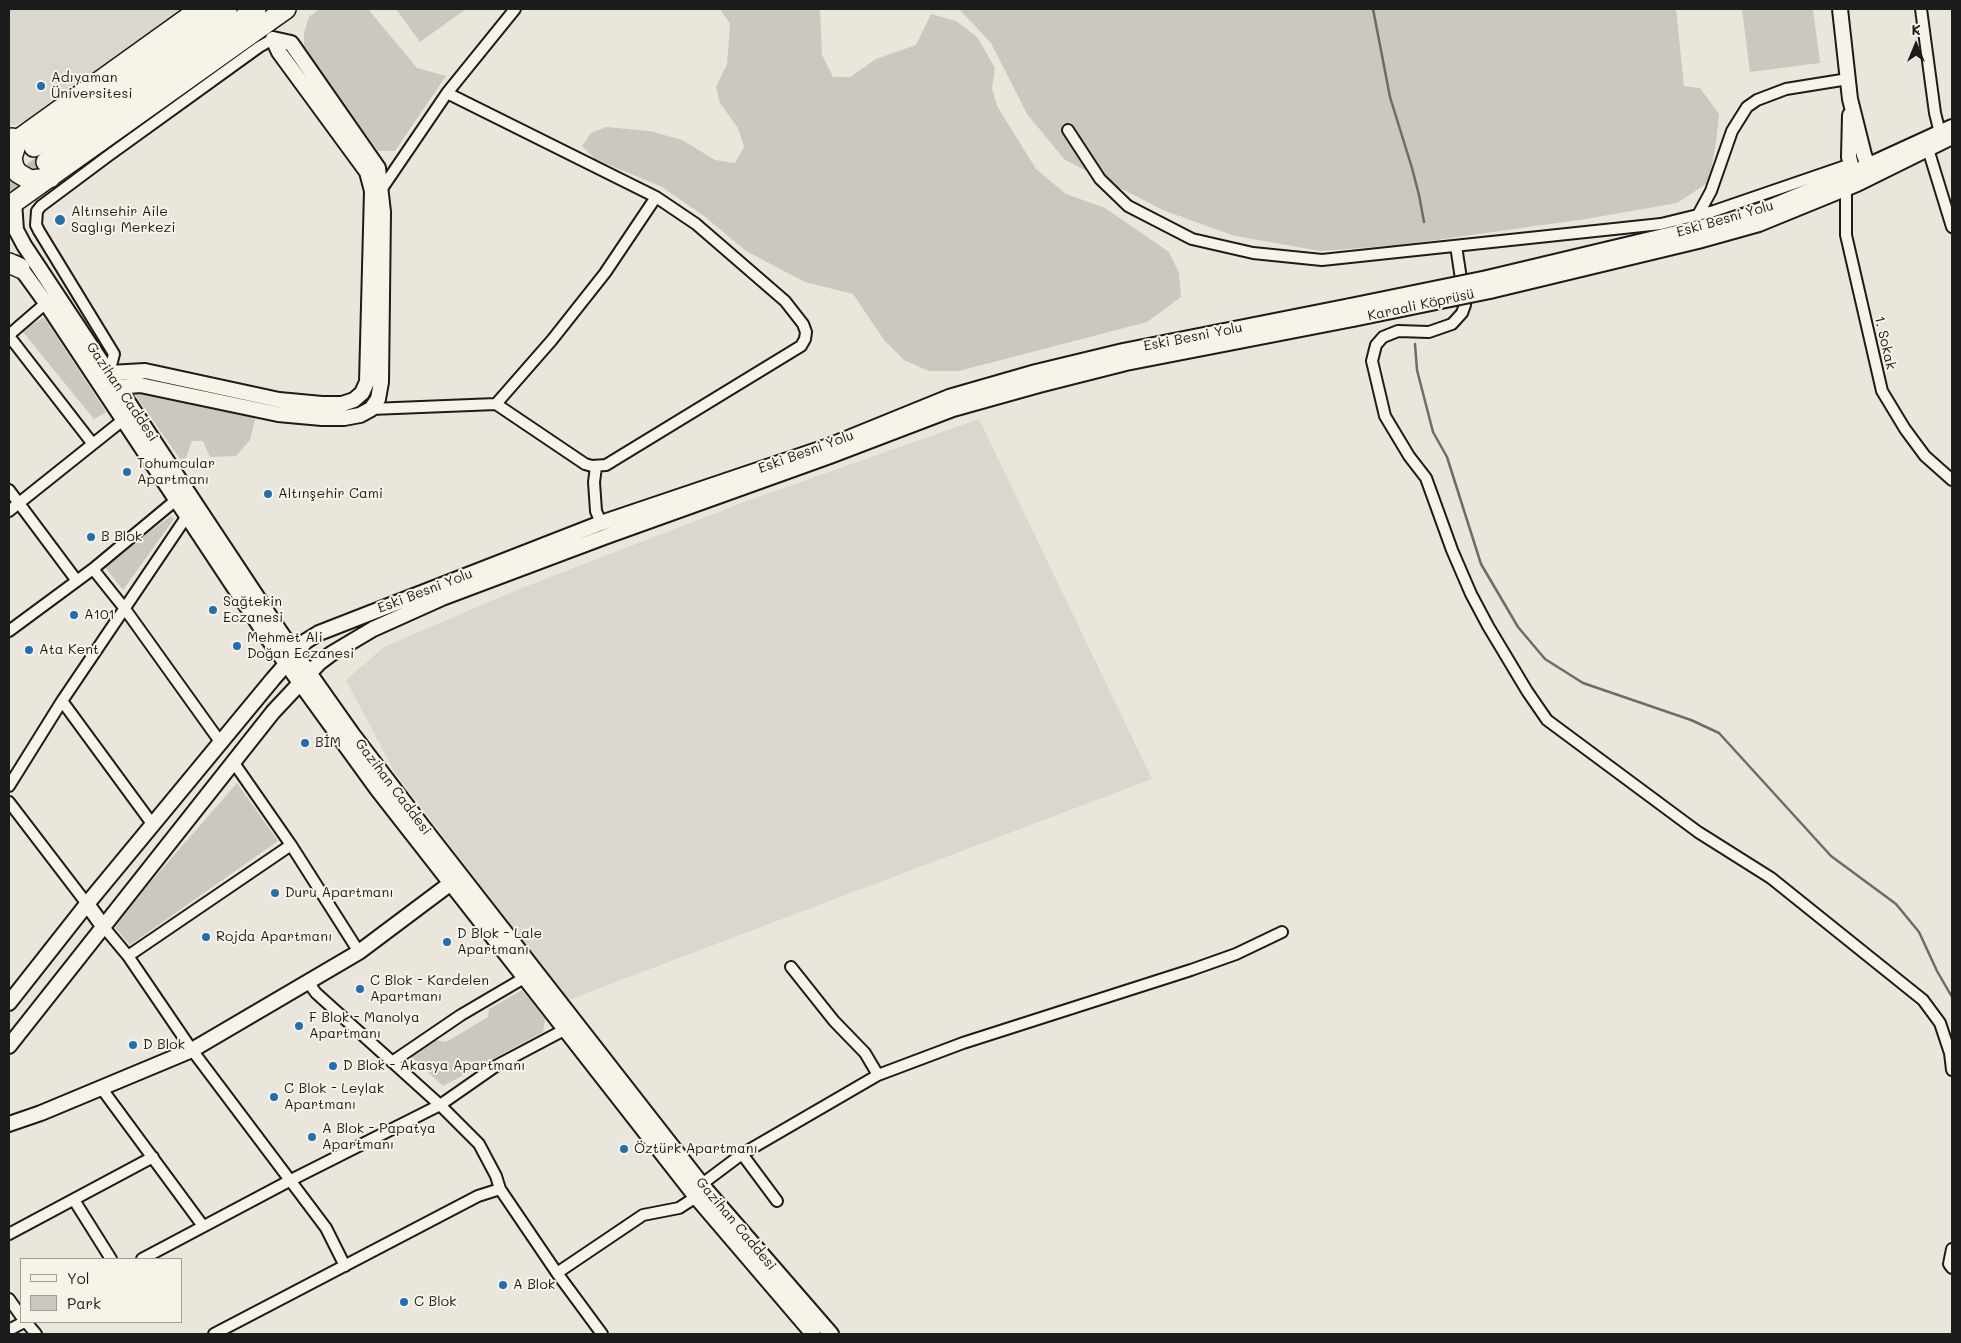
<!DOCTYPE html>
<meta charset="utf-8">
<style>
body{margin:0}
#map{position:relative;width:1961px;height:1343px;overflow:hidden;background:#eae6dc;font-family:Mali,sans-serif}
canvas{display:block}
.frame{position:absolute;inset:0;border:10px solid #1c1c1c;pointer-events:none}
.legend{position:absolute;left:20px;top:1258px;width:162px;height:65px;box-sizing:border-box;background:#f7f3e8;border:1px solid #9f9d96;margin:0;padding:6px 9px;list-style:none;font-size:15px;color:#1c1c1c}
.legend li{display:flex;align-items:center;gap:10px;height:25px}
.legend b{width:25px;border:1px solid #9f9d96}
.north{position:absolute;left:1891px;top:20px;width:50px;height:50px;-webkit-text-stroke:4px #f7f3e8;paint-order:stroke;rotate:0deg;font-size:14px;font-weight:700;line-height:20px;text-align:center;color:#1c1c1c}
.north::after{content:'';display:block;margin:auto;width:18px;height:22px;background:#1c1c1c;clip-path:polygon(50% 0,100% 100%,50% 72%,0 100%)}
</style>
<div id="map">
<canvas width="1961" height="1343"></canvas>
<div class="frame"></div>
<ul class="legend">
<li><b style="height:6px;background:#f7f3e8"></b>Yol</li>
<li><b style="height:14px;background:#ccc8c0"></b>Park</li>
</ul>
<div class="north">K</div>
</div>
<script>
const ctx = document.querySelector('canvas').getContext('2d');
ctx.lineJoin = 'round';
function paint(path, color) { ctx.fillStyle = color; ctx.fill(path, 'evenodd'); }
const poly = rows => new Path2D(rows.map(r => 'M' + r).join(''));
function stroke(path, color, width, dash) { ctx.strokeStyle = color; ctx.lineWidth = width; ctx.lineCap = dash ? 'butt' : 'round'; ctx.setLineDash(dash || []); ctx.stroke(path); }
function drawText(font, color, halo, rows, align = 'center') {
  ctx.font = font + ' Mali,sans-serif'; ctx.lineWidth = 4; ctx.setLineDash([]); ctx.textBaseline = 'middle'; ctx.strokeStyle = halo; ctx.fillStyle = color; for (const [text, x, y, turn = 0] of rows) {
    ctx.save(); ctx.translate(x, y); ctx.rotate((+turn || 0) * Math.PI / 180); ctx.textAlign = isNaN(turn) ? turn : align; if (halo) ctx.strokeText(text, 0, 0); ctx.fillText(text, 0, 0); ctx.restore();
  }
}
paint(poly([
 [9,9,181,9,27,120,9,127],
 [979,419,1152,779,568,1000,395,773,346,680,384,647,517,590,747,501]
]), '#dad7ce');
paint(poly([
 [319,9,368,9,417,68,446,76,395,151,378,151,304,49,304,33,309,17],
 [396,9,466,9,420,42],
 [720,9,820,9,822,55,833,77,850,77,876,59,916,45,931,14,956,21,977,37,995,68,992,88,997,106,1036,169,1066,194,1105,208,1169,252,1179,273,1181,297,1147,322,959,371,929,371,904,360,884,340,853,294,805,282,746,251,704,216,662,187,595,159,582,146,591,133,606,127,650,131,682,140,715,160,735,163,744,147,738,128,720,103,716,87,727,64,730,24],
 [959,9,1676,9,1684,86,1700,88,1719,114,1716,142,1709,182,1677,203,1586,219,1400,245,1321,251,1235,236,1165,211,1065,160,1027,114,991,43],
 [1742,9,1813,9,1820,63,1750,72],
 [44,317,106,412,94,419,22,331],
 [136,393,256,415,250,440,236,456,210,457,203,441,192,441,186,458,180,459,135,395],
 [171,516,174,519,123,590,104,566],
 [237,783,278,841,130,945,113,925],
 [522,990,545,1019,543,1032,443,1086,409,1055,436,1040,446,1042,488,1017,489,1009]
]), '#ccc8c0');
stroke(poly([
 [1373,9,1390,97,1412,168,1419,195,1424,222],
 [1415,344,1417,370,1433,432,1447,457,1481,564,1518,627,1545,659,1583,683,1691,720,1719,733,1831,856,1896,904,1919,932,1937,971,1952,997]
]), '#6d6c68', 2.5);
stroke(poly([
 [9,188,46,162]
]), '#c1beb6', 19, [19, 9]);
const street = poly([
 [1921,9,1935,113,1940,133],
 [447,93,656,197,696,224,785,301,803,324,806,332,805,339,801,346,606,465,592,466,585,464,496,404],
 [1068,130,1100,179,1128,206,1192,239,1253,253,1322,260,1661,224,1714,211,1851,164],
 [1928,149,1952,227],
 [1846,188,1846,235,1882,391,1905,429,1925,456,1952,480],
 [378,190,381,190,447,93,515,9],
 [1698,215,1711,191,1732,131,1747,107,1757,100,1786,89,1848,79],
 [1456,246,1465,305,1462,313,1452,324,1429,332,1398,331,1383,337,1376,345,1372,361,1385,416,1409,456,1426,478,1452,550,1471,594,1488,626,1527,691,1547,720,1698,832,1771,878,1923,1000,1940,1023,1950,1053,1952,1070],
 [9,335,46,303],
 [9,336,92,443],
 [109,373,114,354,39,231,36,225,37,211,41,206,108,156,259,47,273,39],
 [371,409,496,404,552,340,605,273,656,197],
 [596,467,594,482,596,511,601,523],
 [9,490,77,581],
 [9,511,123,420],
 [93,569,125,609,221,743],
 [9,631,93,569,176,500],
 [62,701,153,825],
 [234,763,291,845,359,952],
 [9,786,62,701,187,516],
 [9,802,87,904],
 [103,926,128,956,192,1050,326,1228,345,1266],
 [128,956,291,845],
 [791,967,834,1021,865,1053,878,1075],
 [308,982,316,993,440,1105,479,1144,496,1176,500,1189,557,1273,602,1334],
 [392,1062,461,1015,524,978],
 [102,1089,203,1226],
 [742,1154,777,1201],
 [702,1184,742,1154,878,1075,963,1043,1191,970,1236,954,1282,932],
 [74,1200,111,1259],
 [9,1234,153,1157],
 [1952,1249,1949,1264,1952,1268],
 [142,1259,291,1180,440,1105,496,1066,564,1030],
 [557,1273,643,1215,679,1208,696,1197],
 [9,1299,21,1316],
 [26,1322,36,1334],
 [9,1330,24,1322],
 [214,1334,478,1196,500,1189]
]);
const secondary = poly([
 [1840,9,1850,99,1864,155,1871,173],
 [1850,115,1849,157,1855,180],
 [14,202,16,230,24,245,281,633,353,735,423,827,707,1191,831,1334],
 [15,263,25,274,46,303,269,640,377,789,696,1197,813,1334],
 [1487,278,1735,219,1775,205,1845,176,1952,127],
 [1490,291,1698,241,1759,224,1857,184,1952,137],
 [109,373,145,371,279,400,322,404,342,404,354,400,362,393,367,382,372,191,367,172,279,52,273,39],
 [118,387,140,385,278,414,322,418,344,418,360,415,371,409,378,399,381,382,383,212,378,168,291,43,273,39],
 [87,904,103,926],
 [9,1003,87,904,273,679,306,641,319,633,601,523,826,447,949,397,1036,372,1123,351,1350,306],
 [9,1046,273,712,319,663,331,654,373,629,442,598,607,536,830,456,953,409,1039,385,1126,363,1353,319],
 [9,1124,41,1113,192,1050,359,952,451,883]
]);
const highway = poly([
 [12,138,18,139,12,158,14,167,18,173,30,180,50,178],
 [9,146,200,9],
 [34,147,227,9],
 [46,162,256,9],
 [9,206,286,9],
 [9,263,20,268]
]);
stroke(street, '#1c1c1c', 14);
stroke(secondary, '#1c1c1c', 18);
stroke(highway, '#1c1c1c', 22);
stroke(street, '#f7f3e8', 10);
stroke(secondary, '#f7f3e8', 14);
stroke(highway, '#f7f3e8', 19);
const secondaryBridge = poly([
 [1350,306,1487,278],
 [1353,319,1490,291]
]);
stroke(secondaryBridge, '#1c1c1c', 18, []);
stroke(secondaryBridge, '#f7f3e8', 14);
for (const [x, y, r, color] of [
 [41,86,5,"#1f6fb2"],
 [60,220,6,"#1f6fb2"],
 [127,472,5,"#1f6fb2"],
 [268,494,5,"#1f6fb2"],
 [91,537,5,"#1f6fb2"],
 [213,610,5,"#1f6fb2"],
 [74,615,5,"#1f6fb2"],
 [237,646,5,"#1f6fb2"],
 [29,650,5,"#1f6fb2"],
 [305,743,5,"#1f6fb2"],
 [275,893,5,"#1f6fb2"],
 [206,937,5,"#1f6fb2"],
 [447,942,5,"#1f6fb2"],
 [360,989,5,"#1f6fb2"],
 [299,1026,5,"#1f6fb2"],
 [133,1045,5,"#1f6fb2"],
 [333,1066,5,"#1f6fb2"],
 [274,1097,5,"#1f6fb2"],
 [312,1137,5,"#1f6fb2"],
 [624,1149,5,"#1f6fb2"],
 [503,1285,5,"#1f6fb2"],
 [404,1302,5,"#1f6fb2"]
]) { const dot = new Path2D(); dot.arc(x, y, r, 0, 2 * Math.PI); ctx.fillStyle = color; ctx.fill(dot); stroke(dot, '#f7f3e8', 2); }
drawText('14px', '#1c1c1c', '#f7f3e8', [
 ["Adıyaman",51,78],
 ["Üniversitesi",51,94],
 ["Altınsehir Aile",71,212],
 ["Saglıgı Merkezi",71,228],
 ["Tohumcular",137,464],
 ["Apartmanı",137,480],
 ["Altınşehir Cami",278,494],
 ["B Blok",101,537],
 ["Sağtekin",223,602],
 ["Eczanesi",223,618],
 ["A101",84,615],
 ["Mehmet Ali",247,638],
 ["Doğan Eczanesi",247,654],
 ["Ata Kent",39,650],
 ["BİM",315,743],
 ["Duru Apartmanı",285,893],
 ["D Blok - Lale",457,934],
 ["Apartmanı",457,950],
 ["Rojda Apartmanı",216,937],
 ["C Blok - Kardelen",370,981],
 ["Apartmanı",370,997],
 ["F Blok - Manolya",309,1018],
 ["Apartmanı",309,1034],
 ["D Blok",143,1045],
 ["D Blok - Akasya Apartmanı",343,1066],
 ["C Blok - Leylak",284,1089],
 ["Apartmanı",284,1105],
 ["A Blok - Papatya",322,1129],
 ["Apartmanı",322,1145],
 ["Öztürk Apartmanı",634,1149],
 ["A Blok",513,1285],
 ["C Blok",414,1302]
], 'left');
drawText('14px', '#1c1c1c', '#f7f3e8', [
 ["Eski Besni Yolu",1725,219,-16],
 ["Karaali Köprüsü",1421,305,-12],
 ["Eski Besni Yolu",1193,337,-11],
 ["1. Sokak",1885,343,77],
 ["Gazihan Caddesi",122,392,56],
 ["Eski Besni Yolu",806,452,-20],
 ["Eski Besni Yolu",425,591,-21],
 ["Gazihan Caddesi",393,787,53],
 ["Gazihan Caddesi",736,1224,50]
]);
</script>
